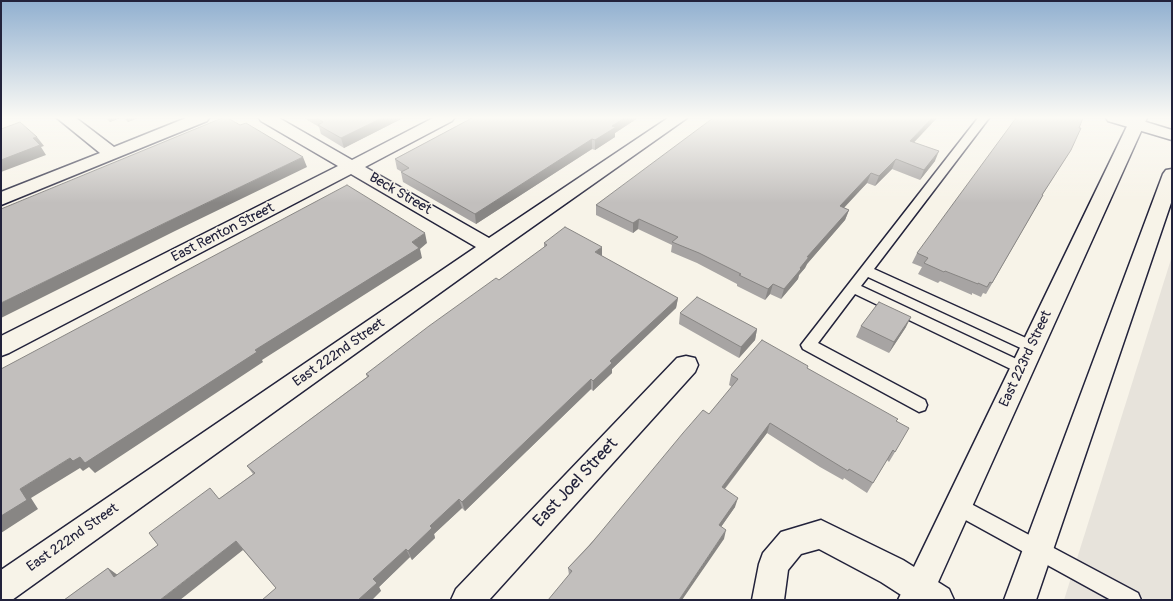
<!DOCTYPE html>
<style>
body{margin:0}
#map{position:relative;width:1173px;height:601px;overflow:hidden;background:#f7f3e8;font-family:Pangolin,sans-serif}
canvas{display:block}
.frame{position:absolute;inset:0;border:2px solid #22223b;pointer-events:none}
</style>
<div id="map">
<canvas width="1173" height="601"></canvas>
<div class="frame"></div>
</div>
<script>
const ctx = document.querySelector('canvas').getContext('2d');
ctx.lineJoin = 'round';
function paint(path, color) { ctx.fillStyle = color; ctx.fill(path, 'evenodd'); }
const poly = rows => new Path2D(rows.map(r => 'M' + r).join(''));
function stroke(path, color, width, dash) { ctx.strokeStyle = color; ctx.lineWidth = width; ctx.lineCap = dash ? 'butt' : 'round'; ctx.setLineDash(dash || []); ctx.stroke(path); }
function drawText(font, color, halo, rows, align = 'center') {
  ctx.font = font + ' Pangolin,sans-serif'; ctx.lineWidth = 3.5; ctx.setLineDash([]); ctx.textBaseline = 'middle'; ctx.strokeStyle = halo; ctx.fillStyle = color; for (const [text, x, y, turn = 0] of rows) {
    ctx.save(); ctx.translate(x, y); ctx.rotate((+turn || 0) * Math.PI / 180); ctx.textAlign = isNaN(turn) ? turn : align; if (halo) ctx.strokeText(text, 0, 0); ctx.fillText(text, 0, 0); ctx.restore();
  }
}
paint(poly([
 [1172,256,1172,600,1064,600]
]), '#e7e3db');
const service = poly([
 [978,118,989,118,874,269,1037,343,1039,347,1037,351,1032,353,1027,351,868,277,861,286,1027,364,1030,368,1027,372,1022,374,1017,372,855,294,818,343,925,400,927,405,925,410,919,412,803,349,801,345,978,118],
 [958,497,1138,593,1141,600,1111,600,951,512,949,506,951,500,958,497]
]);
const minor = poly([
 [57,118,76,118,114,147,186,118,209,118,207,121,1,205,1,192,100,153,57,118],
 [259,118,279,118,352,160,433,118,454,118,452,121,365,167,489,238,668,118,687,118,497,252,12,600,1,600,1,570,476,247,351,174,9,353,1,356,1,336,338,166,261,121,259,118],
 [686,356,695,358,698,365,695,372,489,600,451,600,456,589,677,358,686,356],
 [821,520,903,560,949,589,954,600,909,600,881,582,819,549,801,554,788,570,784,600,752,600,759,564,763,553,781,532,821,520]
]);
const tertiary = poly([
 [1106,118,1133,118,1172,130,1172,140,1108,121,1106,118]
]);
const secondary = poly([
 [1131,118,1147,118,930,600,898,600,1131,118],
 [1172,169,1172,200,1036,600,1004,600,1163,174,1166,170,1172,169]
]);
stroke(service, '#22223b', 3);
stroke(minor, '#22223b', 3);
stroke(tertiary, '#22223b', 3);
stroke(secondary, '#22223b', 3);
paint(service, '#f7f3e8');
paint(minor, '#f7f3e8');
paint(tertiary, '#f7f3e8');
paint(secondary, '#f7f3e8');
paint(poly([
 [105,118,120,118,110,122],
 [123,118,138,118,128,122],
 [304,118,403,118,344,148,321,134,319,127],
 [472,118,638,118,615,133,615,137,595,150,592,149,476,224,403,182,401,172,402,172,397,169,395,159],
 [914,143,935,161,920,180,892,169,875,186,867,183,844,208,849,210,845,220,807,264,805,268,799,275,798,279,781,299,770,294,765,300,737,286,737,284,697,263,671,252,672,245,638,229,633,233,596,215,596,205],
 [1071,150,1042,195,1043,195,986,294,983,293,981,297,972,293,972,295,940,281,938,283,918,274,922,267,912,263,917,253],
 [544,243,602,256,678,298,676,308,612,369,612,373,593,391,591,389,465,511,462,508,434,534,435,538,412,560,410,557,379,587,381,591,276,588,243,550,64,600,108,568,117,575,158,545,219,499,253,474,247,466,367,377,366,374,544,248],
 [680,313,757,329,755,340,739,358,679,324],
 [861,326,906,327,889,353,856,337],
 [807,368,896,421,895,452,889,462,887,460,867,493,844,478,843,480,820,467,767,433,725,489,735,507,721,527,724,539,569,575,568,568,709,414,732,387,729,385,731,375]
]), '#a7a4a3');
paint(poly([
 [108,118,120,118,110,122],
 [126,118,138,118,128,122],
 [382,118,403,118,344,148,341,138],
 [624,118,638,118,615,133,615,137,595,150,595,140,612,126],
 [932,118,937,118,906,151,910,141],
 [37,137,44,146,41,147,46,155,1,172,1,160,33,138],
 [592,139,592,149,476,224,475,214],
 [939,151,935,161,920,180,924,170],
 [303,157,307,167,175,231,1,318,1,303,169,221],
 [896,159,892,169,875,186,879,176],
 [871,173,867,183,836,216,840,206],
 [849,210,845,220,807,264,805,268,799,275,798,279,781,299,784,289,800,268,807,257],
 [639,219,638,229,633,233,633,223],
 [425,233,427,243,420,249,422,258,262,360,263,362,95,473,89,467,83,471,80,468,31,498,38,509,1,533,1,516,20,489,70,458,255,350],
 [602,247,602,257,595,252],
 [773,284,770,294,765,300,768,289],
 [678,298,676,308,612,369,612,373,593,391,593,381,610,361],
 [911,317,906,327,889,353,894,342],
 [757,329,755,340,739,358,741,347],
 [591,379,591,389,465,511,462,502],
 [770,423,767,433,719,496,722,487],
 [738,498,735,507,716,534,719,525],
 [459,499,462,508,434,534,435,538,412,560,408,551,430,526],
 [726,530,724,539,682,600,679,600],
 [236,541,243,550,180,600,160,600],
 [406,549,410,557,379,587,381,591,372,600,358,600,373,579],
 [108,568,119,576,114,577]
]), '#888684');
const building = poly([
 [222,118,228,118,240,125,246,123,303,157,169,221,1,303,1,209,222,118],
 [317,118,382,118,341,138,318,125,323,122,317,118],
 [472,118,624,118,612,126,616,127,595,140,592,139,475,214,401,172,409,168,395,159,472,118],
 [713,118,932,118,910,141,939,151,924,170,896,159,879,176,871,173,840,206,849,210,807,257,809,257,800,268,801,269,784,289,773,284,768,289,739,275,741,274,699,253,672,242,678,237,639,219,633,223,596,205,713,118],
 [1016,118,1083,118,1079,128,1081,128,1071,150,1042,195,1043,195,992,283,990,282,987,287,978,283,978,284,945,271,944,272,924,263,928,258,917,253,1016,118],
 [20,122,37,137,33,138,40,145,1,160,1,129,20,122],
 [347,185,425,233,412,242,419,248,255,350,257,352,85,463,80,457,73,461,70,458,20,489,27,500,1,516,1,369,347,185],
 [565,227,602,247,595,252,678,298,610,361,612,363,593,381,591,379,462,502,459,499,430,526,432,528,408,551,406,549,373,579,377,583,358,600,262,600,276,588,236,541,160,600,64,600,108,568,114,577,158,545,149,533,210,488,219,499,255,473,247,466,369,376,366,374,429,326,496,278,499,280,547,245,544,243,565,227],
 [697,297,757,329,741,347,680,313,697,297],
 [879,302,911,317,894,342,861,326,879,302],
 [762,340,808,366,807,368,898,419,896,421,909,428,895,452,893,450,873,483,849,469,848,471,825,457,770,423,722,487,738,498,719,525,726,530,679,600,548,600,572,571,568,568,590,545,683,433,703,410,709,414,738,379,731,375,762,340]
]);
paint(building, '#c2bfbd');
stroke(building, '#888684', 1);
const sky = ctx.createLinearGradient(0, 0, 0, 203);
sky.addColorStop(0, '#91b0d0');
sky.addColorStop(0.58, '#fbfaf5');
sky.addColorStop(1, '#fbfaf500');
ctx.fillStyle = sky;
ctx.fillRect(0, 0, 1173, 203);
drawText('14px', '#22223b', '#f7f3e8', [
 ["Beck Street",400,194,30],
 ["East Renton Street",223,233,-27],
 ["East 222nd Street",339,353,-35],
 ["East 223rd Street",1026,359,-65],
 ["East 222nd Street",73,538,-35]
]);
drawText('17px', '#22223b', '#f7f3e8', [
 ["East Joel Street",576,483,-47]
]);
</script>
